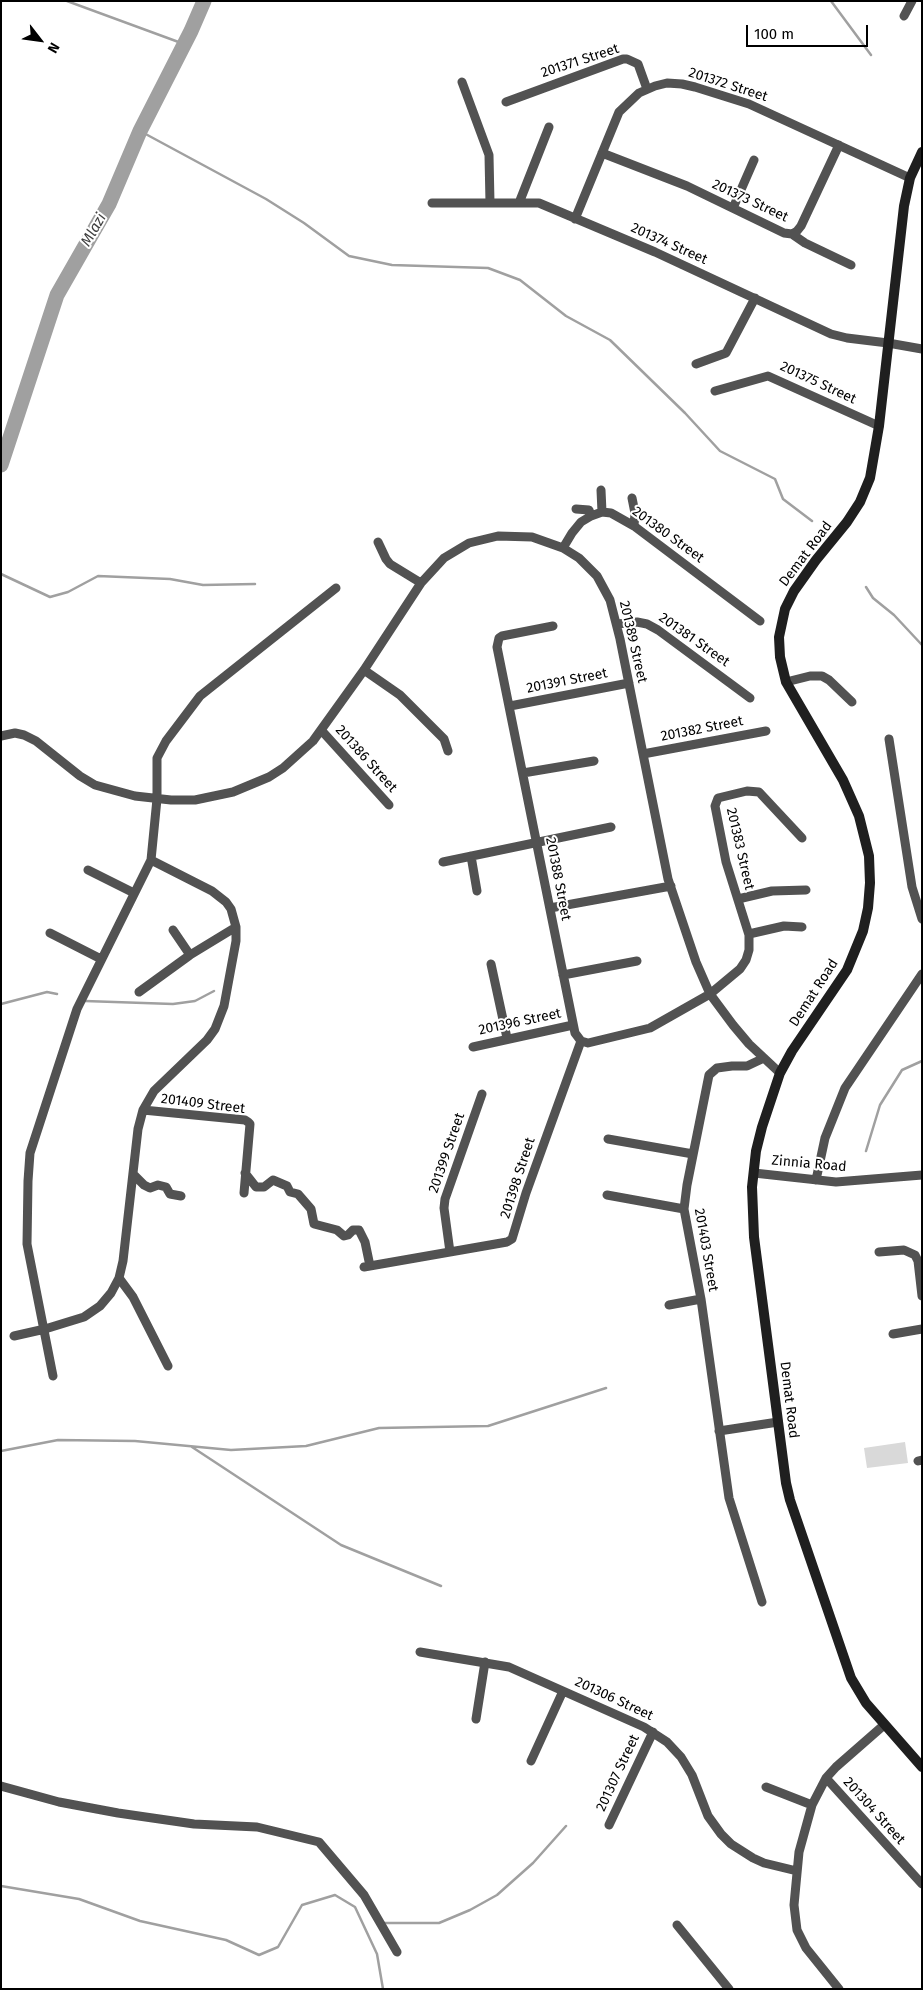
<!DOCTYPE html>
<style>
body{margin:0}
#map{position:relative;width:923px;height:1990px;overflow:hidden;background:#fff;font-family:"Fira Sans",sans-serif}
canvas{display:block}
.frame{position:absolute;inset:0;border:2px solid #000;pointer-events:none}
.north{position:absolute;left:15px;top:15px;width:50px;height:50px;-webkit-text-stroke:4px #fff;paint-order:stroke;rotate:120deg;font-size:14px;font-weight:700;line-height:20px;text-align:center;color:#000}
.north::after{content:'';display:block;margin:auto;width:18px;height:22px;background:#000;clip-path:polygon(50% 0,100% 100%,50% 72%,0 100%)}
.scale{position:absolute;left:746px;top:25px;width:122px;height:22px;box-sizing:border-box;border:2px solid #000;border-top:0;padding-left:6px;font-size:15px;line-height:18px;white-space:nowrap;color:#000;-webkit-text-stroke:4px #fff;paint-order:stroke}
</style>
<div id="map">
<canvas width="923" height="1990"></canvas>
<div class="frame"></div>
<div class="north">N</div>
<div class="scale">100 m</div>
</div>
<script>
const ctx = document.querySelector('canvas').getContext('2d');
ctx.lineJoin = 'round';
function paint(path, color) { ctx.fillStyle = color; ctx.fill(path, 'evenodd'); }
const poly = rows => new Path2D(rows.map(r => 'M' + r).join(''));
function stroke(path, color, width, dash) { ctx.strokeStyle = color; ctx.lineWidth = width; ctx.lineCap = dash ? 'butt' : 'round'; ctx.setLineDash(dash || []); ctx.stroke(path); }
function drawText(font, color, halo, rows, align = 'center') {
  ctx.font = font + ' "Fira Sans",sans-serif'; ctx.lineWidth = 4; ctx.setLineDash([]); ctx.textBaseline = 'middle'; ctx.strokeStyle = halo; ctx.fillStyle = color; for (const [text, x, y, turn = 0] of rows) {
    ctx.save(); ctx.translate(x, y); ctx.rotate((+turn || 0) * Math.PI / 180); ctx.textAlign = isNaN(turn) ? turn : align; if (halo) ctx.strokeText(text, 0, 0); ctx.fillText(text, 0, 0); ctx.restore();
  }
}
paint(poly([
 [905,1442,908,1463,867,1468,864,1448]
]), '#d9d9d9');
stroke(poly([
 [67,1,184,44],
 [831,1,871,55],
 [140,131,266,199,304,223,349,256,392,265,488,268,520,280,566,316,610,340,685,413,720,451,775,479,783,499,812,521],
 [1,574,50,597,68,592,98,576,170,579,203,585,255,584],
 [866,587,873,598,894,615,922,645],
 [85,1001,173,1004,195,1001,214,991],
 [1,1004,47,992,57,994],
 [866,1151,880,1105,902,1070,922,1061],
 [192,1447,341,1545,441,1586],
 [1,1451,58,1440,135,1441,231,1450,306,1446,379,1428,488,1426,606,1388],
 [1,1886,79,1899,140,1921,226,1940,259,1955,278,1947,302,1905,335,1895,355,1907,377,1954,383,1989],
 [382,1923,439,1923,470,1910,497,1895,533,1863,566,1826]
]), '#a0a0a0', 2.5);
stroke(poly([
 [1,465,57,295,109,204,140,131,191,31,204,1]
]), '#a0a0a0', 15);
stroke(poly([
 [904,16,912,1],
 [462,82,489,155,490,203],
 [506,102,623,59,627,59,638,64,647,89],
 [602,153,687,186,784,233,792,234,797,231,801,226,839,145],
 [432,203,539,203,655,252,831,334,847,338,888,343,922,349],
 [519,203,549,127],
 [733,208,754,160],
 [575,219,619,112,639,93,655,86,667,83,682,84,695,87,749,104,910,178],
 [792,234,805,243,851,265],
 [696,364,726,353,755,298],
 [715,391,768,376,879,426],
 [601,490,602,512],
 [632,498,635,513,634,526],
 [576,509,589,510,591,516],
 [378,542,386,559,390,564,421,583],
 [563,548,572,533,581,522,591,516,602,512,611,513,634,526,760,621],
 [617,624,637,622,647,624,658,630,750,698],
 [553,626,502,636,499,638,497,647,575,1033,581,1041,588,1043,650,1028,710,994,740,969,746,960,749,950,749,935,726,862,715,806,718,798,747,791,759,792,802,838],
 [364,670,400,695,444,739,448,751],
 [786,682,810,676,822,676,829,680,852,702],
 [510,706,629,683],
 [322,731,389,805],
 [1,736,15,733,24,735,36,741,80,776,95,785,135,796,171,800,195,800,233,792,269,777,283,768,313,741,364,670,421,583,444,558,469,543,498,536,532,537,563,548,579,558,597,576,610,600,620,639,668,879,696,962,710,994,733,1025,749,1044,780,1073],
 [889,739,912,887,922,919],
 [643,754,766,731],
 [523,773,594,761],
 [471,856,477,891],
 [443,862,611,827],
 [88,870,134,893],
 [738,899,772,891,806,890],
 [550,908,671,886],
 [173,930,190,955],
 [50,933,101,959],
 [749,934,784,926,802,927],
 [491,964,507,1038],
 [563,975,637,961],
 [139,992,190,955,236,927],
 [473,1047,573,1025],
 [143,1110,245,1120,248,1122,250,1124,244,1193],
 [608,1139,693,1154],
 [245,1173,256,1187,264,1187,273,1180,287,1186,290,1192,298,1194,311,1209,314,1224,337,1230,344,1236,348,1235,353,1230,359,1230,365,1242,370,1266],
 [754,1173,836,1182,922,1175],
 [133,1174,144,1185,150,1188,158,1185,166,1187,170,1194,181,1196],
 [816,1180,825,1138,845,1088,922,974],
 [607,1195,684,1209],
 [450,1252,444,1208,445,1199,482,1094],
 [879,1252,904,1250,915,1255,918,1261,922,1296],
 [364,1267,507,1242,512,1239,526,1193,581,1041],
 [119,1278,133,1297,168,1366],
 [669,1305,701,1299],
 [893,1334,922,1329],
 [14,1336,45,1329,84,1317,100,1306,111,1293,119,1278,123,1261,138,1129,143,1110,154,1091,207,1040,215,1029,224,1006,236,941,236,927,231,909,226,902,212,891,151,860],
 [53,1376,27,1244,28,1181,30,1153,77,1009,151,860,157,799,157,758,166,741,200,696,336,588],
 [719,1431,778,1422],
 [918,1461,922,1460],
 [762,1602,729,1498,701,1299,684,1209,687,1185,709,1075,717,1068,732,1066,747,1066,764,1058],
 [420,1652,509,1667,644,1727,667,1742,681,1757,692,1775,708,1816,721,1834,731,1844,753,1858,764,1863,797,1871],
 [476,1719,485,1662],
 [531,1761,563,1691],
 [826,1778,922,1884],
 [1,1786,59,1802,118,1813,194,1824,257,1827,319,1842,364,1895,397,1952],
 [766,1787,812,1805],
 [609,1825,653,1732],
 [677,1925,729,1989],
 [839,1989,806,1948,797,1930,794,1905,799,1852,812,1805,826,1778,836,1767,884,1725]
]), '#525252', 9);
stroke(poly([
 [922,152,910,178,904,206,879,426,870,478,860,502,847,522,816,560,794,591,785,609,779,637,780,657,786,682,843,780,859,816,869,856,870,883,868,908,863,931,847,970,792,1051,780,1073,762,1127,756,1151,752,1187,754,1237,786,1483,790,1500,851,1678,866,1703,922,1767]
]), '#1f1f1f', 10);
drawText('14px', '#000', '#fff', [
 ["201371 Street",580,61,-18],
 ["201372 Street",728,85,18],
 ["201373 Street",750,201,25],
 ["201374 Street",669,244,24],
 ["201375 Street",818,383,25],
 ["201380 Street",668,535,36],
 ["Demat Road",806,554,-53],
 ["201381 Street",694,640,35],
 ["201389 Street",633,642,77],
 ["201391 Street",567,681,-11],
 ["201382 Street",702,729,-11],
 ["201386 Street",366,759,48],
 ["201383 Street",740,849,77],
 ["201388 Street",558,879,79],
 ["Demat Road",814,993,-57],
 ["201396 Street",520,1022,-12],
 ["201409 Street",203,1104,7],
 ["201399 Street",447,1153,-71],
 ["Zinnia Road",809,1164,5],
 ["201398 Street",518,1178,-72],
 ["201403 Street",706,1250,80],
 ["Demat Road",789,1400,83],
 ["201306 Street",614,1699,25],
 ["201307 Street",618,1773,-65],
 ["201304 Street",874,1811,48]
]);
drawText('italic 15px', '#414141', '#fff', [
 ["Mlazi",94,230,-60]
]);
</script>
